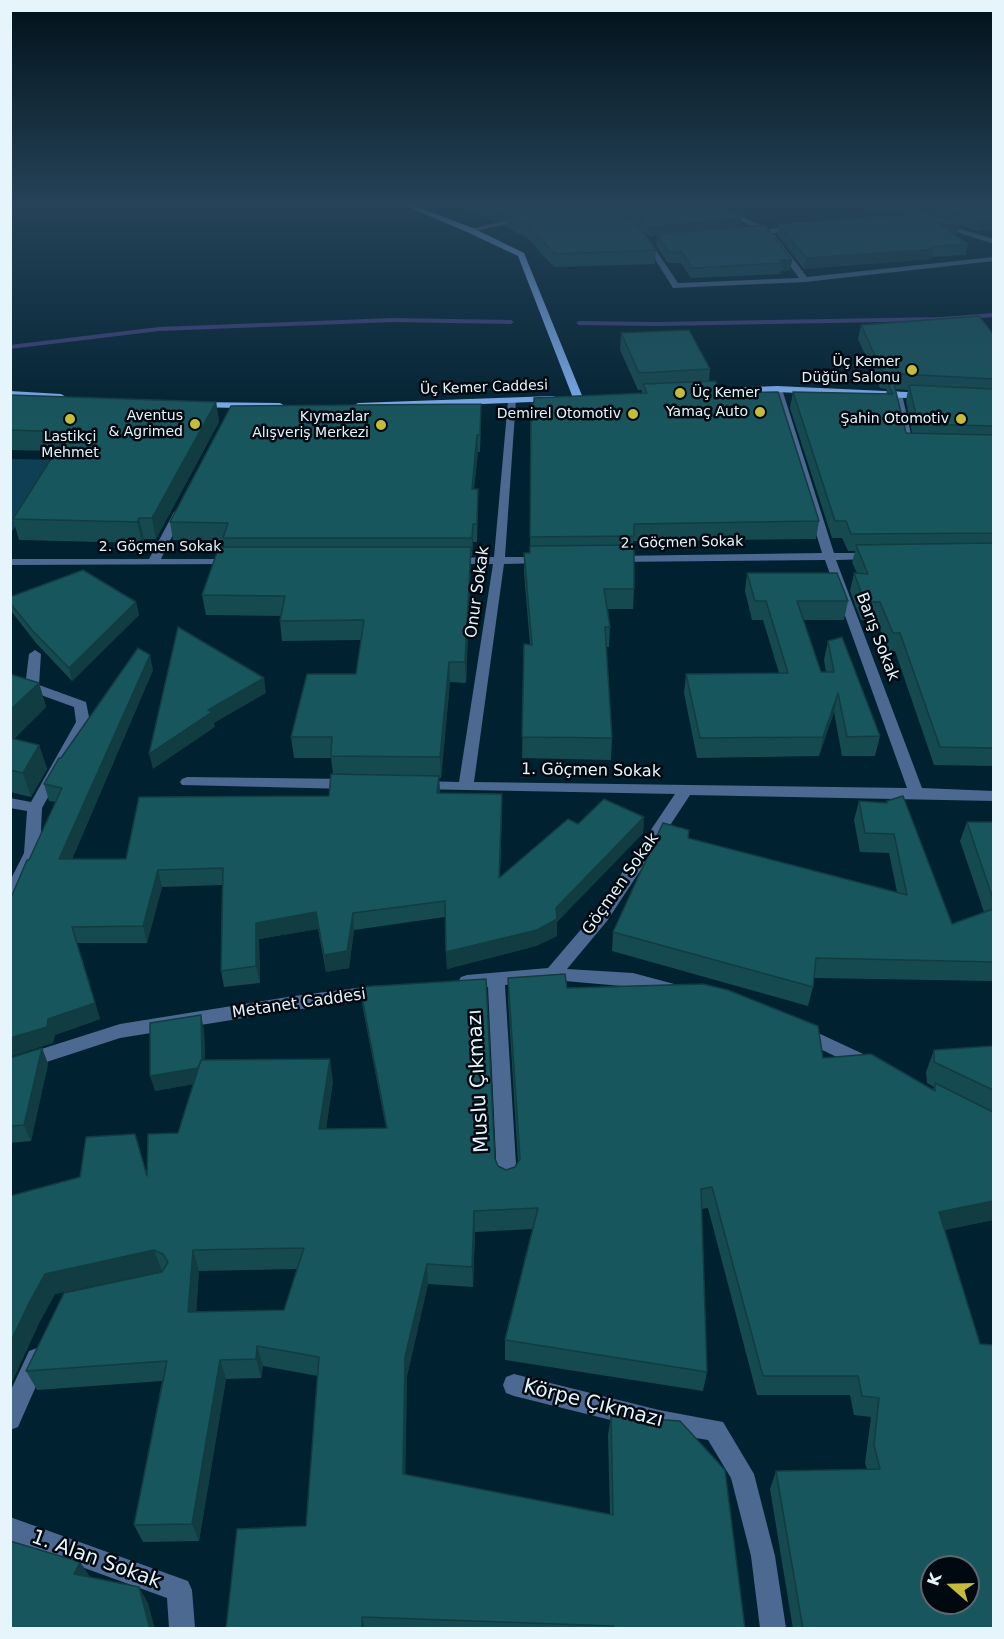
<!DOCTYPE html>
<meta charset="utf-8">
<style>
body{margin:0}
#map{position:relative;width:1004px;height:1639px;overflow:hidden;background:#002130;font-family:"DejaVu Sans",sans-serif}
canvas{display:block}
.frame{position:absolute;inset:0;border:12px solid #e6f4fc;pointer-events:none}
.north{position:absolute;left:920px;top:1555px;width:60px;height:60px;box-sizing:border-box;background:#010910;border:2px solid #5d676e;border-radius:50%;rotate:290deg;font-size:16px;font-weight:700;line-height:24px;text-align:center;color:#e6f4fc}
.north::after{content:'';display:block;margin:auto;width:21px;height:27px;background:#c6bc3c;clip-path:polygon(50% 0,100% 100%,50% 72%,0 100%)}
</style>
<div id="map">
<canvas width="1004" height="1639"></canvas>
<div class="frame"></div>
<div class="north">K</div>
</div>
<script>
const ctx = document.querySelector('canvas').getContext('2d');
ctx.lineJoin = 'round';
function paint(path, color) { ctx.fillStyle = color; ctx.fill(path, 'evenodd'); }
const poly = rows => new Path2D(rows.map(r => 'M' + r).join(''));
function stroke(path, color, width, dash) { ctx.strokeStyle = color; ctx.lineWidth = width; ctx.lineCap = dash ? 'butt' : 'round'; ctx.setLineDash(dash || []); ctx.stroke(path); }
function drawText(font, color, halo, rows, align = 'center') {
  ctx.font = font + ' "DejaVu Sans",sans-serif'; ctx.lineWidth = 5; ctx.setLineDash([]); ctx.textBaseline = 'middle'; ctx.strokeStyle = halo; ctx.fillStyle = color; for (const [text, x, y, turn = 0] of rows) {
    ctx.save(); ctx.translate(x, y); ctx.rotate((+turn || 0) * Math.PI / 180); ctx.textAlign = isNaN(turn) ? turn : align; if (halo) ctx.strokeText(text, 0, 0); ctx.fillText(text, 0, 0); ctx.restore();
  }
}
paint(poly([
 [11,459,63,460,11,533]
]), '#0e3f55');
paint(poly([
 [994,313,994,317,941,321,657,326,579,325,576,323,579,321,657,322,941,317,994,313],
 [393,318,511,320,514,322,511,324,393,322,159,331,10,349,10,345,159,327,393,318]
]), '#434080');
paint(poly([
 [708,205,716,205,769,229,800,226,797,230,773,233,807,277,994,257,994,261,805,282,673,288,641,237,647,237,678,283,799,278,766,233,746,235,746,231,759,230,708,205],
 [935,205,994,216,994,220,954,212,935,205],
 [525,216,528,220,470,232,466,230,525,216],
 [937,222,994,239,994,244,937,226,937,222],
 [774,387,782,389,834,553,874,553,880,556,874,559,836,560,922,788,994,791,994,801,690,795,607,921,567,969,633,973,678,985,681,990,678,995,672,997,633,987,553,980,505,985,517,1180,514,1186,507,1189,500,1186,497,1180,488,987,467,989,461,987,458,982,461,977,467,975,548,968,595,913,675,794,416,789,414,786,421,781,459,782,493,564,451,564,445,561,451,558,494,557,508,401,516,399,505,557,544,557,550,560,544,563,504,564,474,782,907,788,825,560,613,562,607,559,613,556,822,553,772,389,774,387],
 [897,391,902,394,913,443,908,446,903,443,892,394,897,391],
 [179,509,184,512,161,559,232,559,236,560,236,564,10,565,10,559,149,559,174,512,179,509],
 [35,650,41,654,39,685,86,702,90,722,42,808,40,853,18,898,16,902,10,904,10,881,24,853,27,811,10,808,10,798,31,802,76,722,74,707,27,690,25,687,29,654,35,650],
 [187,777,349,779,356,784,349,789,182,785,180,782,182,779,187,777],
 [380,985,386,987,389,992,386,997,380,999,294,1010,120,1038,10,1074,10,1059,120,1024,294,996,380,985],
 [803,1026,874,1059,877,1064,874,1069,868,1071,862,1069,797,1038,794,1033,797,1028,803,1026],
 [37,1348,45,1351,48,1359,18,1427,10,1430,10,1392,29,1351,37,1348],
 [514,1374,659,1410,723,1422,754,1474,775,1556,786,1628,760,1628,751,1556,731,1478,708,1440,659,1432,514,1396,506,1393,503,1385,506,1377,514,1374],
 [10,1517,188,1581,192,1590,195,1628,169,1628,167,1598,10,1541,10,1517]
]), '#4c6991');
paint(poly([
 [403,205,412,205,473,228,524,253,583,398,581,400,573,398,518,256,467,232,403,205],
 [777,386,928,393,933,396,928,399,777,392,703,395,698,392,703,389,777,386],
 [10,391,61,394,66,397,61,400,10,397,10,391],
 [553,396,556,397,556,401,358,409,353,406,358,403,553,396],
 [193,402,280,403,285,406,280,409,196,407,191,404,193,402]
]), '#84b5f9');
paint(poly([
 [460,205,717,205,740,227,792,260,790,270,781,271,780,274,691,278,681,263,668,263,656,245,657,236,650,237,635,223,632,222,656,250,655,264,554,267,527,238,506,227,506,219,495,222],
 [860,205,946,205,942,208,959,206,952,205,993,205,993,230,978,231,959,225,957,234,953,234,968,244,965,255,931,257,931,259,804,269,777,234,779,224,904,215,904,212,883,214],
 [938,209,936,215,921,210],
 [861,325,993,334,993,766,934,765,895,651,889,651,876,620,861,620,850,591,854,573,857,573,852,562,855,551,848,551,842,538,832,538,790,408,793,392,886,394,887,389,880,388,858,339],
 [895,389,908,390,906,400,912,433,906,433],
 [621,333,710,369,709,381,722,393,819,521,816,539,633,541,634,589,633,609,608,609,610,627,609,647,606,647,612,738,611,760,522,758,524,644,530,644,524,573,524,553,530,553,531,403,642,394,642,390,638,390,620,350],
 [10,395,216,402,219,422,156,539,144,539,142,543,19,540,13,519,56,451,10,450],
 [481,404,480,452,478,452,474,489,478,489,477,542,473,542,472,556,471,556,466,683,450,682,441,778,439,778,440,793,502,810,500,877,578,824,644,817,643,833,557,922,557,936,536,946,447,969,445,917,354,930,349,968,326,972,318,929,259,939,260,983,224,987,221,971,222,885,162,887,147,943,77,943,100,1019,55,1035,53,1043,56,802,49,801,44,784,61,758,153,670,72,859,126,859,329,796,333,774,331,758,294,758,291,737,356,674,361,640,282,641,280,621,281,616,206,615,202,595,224,547,223,540,173,540,170,522],
 [747,573,848,601,844,620,803,620,821,672,826,672,824,660,828,641,880,736,875,756,842,756,834,712,819,756,697,758,684,693,686,674,779,673,763,620,752,620,745,591],
 [10,597,136,602,139,615,72,681,36,643,11,611],
 [10,674,39,683,46,707,14,739,39,745,47,769,31,797,10,792],
 [859,801,886,803,887,801,952,924,984,912,960,841,967,822,993,822,993,981,814,978,813,987,808,1006,612,951,613,932,688,838,897,892,889,853,860,852,854,820],
 [508,978,567,988,823,1058,933,1089,934,1087,927,1083,926,1072,934,1050,993,1046,993,1220,944,1230,993,1629,793,1629,770,1489,776,1471,867,1469,865,1463,871,1417,854,1415,850,1395,757,1395,708,1208,701,1209,707,1372,703,1391,505,1360,505,1340,533,1229,475,1232,473,1287,428,1284,407,1376,405,1475,610,1514,608,1435,611,1416,745,1629,226,1629,306,1526,318,1376,263,1366,261,1378,226,1379,199,1541,143,1542,134,1525,162,1381,37,1390,26,1371,163,1271,55,1294,40,1321,10,1386,10,1196,147,1174,178,1133,193,1084,155,1091,204,1030,205,1060,333,1081,326,1129,386,1128,363,1009,360,987,495,1159,498,1166,506,1170,515,1167,518,1162,508,999],
 [297,1269,284,1310,196,1312,199,1271],
 [42,1048,48,1064,31,1141,10,1143,10,1058]
]), '#154a50');
paint(poly([
 [533,205,576,205,506,215,506,219,495,222,494,213],
 [885,205,946,205,942,208,907,211,904,210,904,212,883,214],
 [741,218,740,227,657,234,657,236,650,237,650,227],
 [993,221,993,230,978,231,981,222],
 [959,223,957,234,942,235,944,225],
 [933,249,931,259,804,269,806,258],
 [780,260,792,260,790,270,781,271,782,263],
 [216,402,219,422,156,539,152,518],
 [481,404,481,421,480,452,480,435],
 [477,435,478,452,472,506,472,489],
 [478,489,478,506,477,542,477,524],
 [139,518,144,539,142,543,137,522],
 [473,524,473,542,472,556,472,538],
 [471,547,471,566,466,683,465,662],
 [136,602,139,615,72,681,69,668],
 [150,655,153,670,65,876,59,859],
 [449,662,450,682,441,778,440,757],
 [264,678,266,693,214,723,215,727,153,769,149,754,208,710],
 [39,683,46,707,10,742,10,710],
 [838,693,834,712,819,756,823,737],
 [39,745,47,769,31,797,23,773],
 [439,776,440,792,438,809,437,793],
 [644,817,643,833,557,922,557,936,536,946,447,969,446,952,556,908],
 [158,870,162,887,147,943,143,926],
 [316,912,318,929,259,939,260,983,256,966,256,923],
 [353,913,354,930,349,968,326,972,324,955],
 [77,943,100,1019,55,1035,53,1043,10,1057,10,1038,48,1019],
 [201,1015,204,1030,206,1082,155,1091,150,1076],
 [42,1048,48,1064,31,1141,24,1125],
 [330,1059,333,1081,323,1150,319,1129],
 [993,1201,993,1220,930,1233,939,1212],
 [474,1211,475,1232,473,1287,472,1267],
 [154,1250,162,1271,55,1294,40,1321,10,1386,10,1343,30,1301,45,1274],
 [193,1250,199,1271,195,1332,188,1312],
 [427,1264,428,1284,407,1376,405,1492,403,1474,405,1357],
 [257,1346,263,1366,261,1378,256,1359],
 [220,1360,226,1379,199,1541,192,1524],
 [80,1562,91,1578,74,1574],
 [139,1587,148,1603,155,1629,150,1629],
 [362,1617,365,1629,362,1629]
]), '#113c41');
const building = poly([
 [478,205,533,205,494,213,478,205],
 [556,205,599,205,628,218,643,231,656,250,555,254,528,225,506,215,556,205],
 [614,205,717,205,741,218,650,227,635,214,614,205],
 [960,206,993,213,993,221,981,222,938,208,960,206],
 [918,209,959,223,944,225,935,221,968,244,930,247,933,249,806,258,779,224,915,214,904,210,918,209],
 [765,225,792,260,780,260,782,263,692,268,682,252,669,253,657,234,765,225],
 [979,316,993,334,993,379,883,373,861,325,979,316],
 [689,330,710,369,639,373,621,333,689,330],
 [715,381,722,393,778,392,819,521,634,524,634,536,530,537,531,403,534,403,534,398,647,393,643,384,715,381],
 [888,384,894,384,906,433,993,435,993,533,851,534,846,521,835,521,793,392,893,394,888,384],
 [909,385,993,389,993,426,918,424,909,385],
 [10,395,216,402,152,518,139,518,137,522,13,519,68,432,10,430,10,395],
 [481,404,480,435,477,435,472,489,478,489,477,524,473,524,472,538,223,538,228,523,170,522,231,406,481,404],
 [993,543,993,748,940,747,900,633,893,633,880,602,865,602,854,573,868,574,856,545,993,543],
 [634,545,634,589,604,589,610,627,605,627,612,738,522,737,524,644,532,645,524,553,530,553,530,546,634,545],
 [219,547,471,547,465,662,449,662,440,757,331,756,332,737,291,737,307,674,356,674,364,620,280,621,285,596,202,595,219,547],
 [83,570,136,602,69,668,32,630,10,603,10,597,83,570],
 [747,573,837,573,848,601,797,601,821,672,834,672,828,641,842,637,880,736,847,737,838,693,823,737,700,738,686,674,788,673,766,601,755,601,747,573],
 [178,627,264,678,208,710,212,712,149,754,178,627],
 [138,648,150,655,59,859,126,859,139,797,329,796,331,774,439,776,437,793,502,794,499,878,568,819,578,824,604,799,644,817,556,908,557,919,537,930,446,952,445,901,353,913,347,951,324,955,316,912,256,923,256,966,221,971,223,868,158,870,143,926,72,927,95,1003,48,1019,47,1027,10,1038,10,900,27,860,29,860,62,788,44,784,59,758,61,758,138,648],
 [10,674,39,683,10,710,10,674],
 [10,738,39,745,23,773,10,770,10,738],
 [903,796,952,924,993,909,993,962,816,958,813,987,613,932,663,823,689,830,688,838,907,895,894,834,865,833,859,801,887,803,887,801,903,796],
 [967,822,993,822,993,899,967,822],
 [565,974,567,988,703,984,728,990,818,1026,823,1058,871,1054,935,1091,935,1083,993,1112,993,1201,939,1212,980,1344,993,1345,993,1629,803,1629,776,1471,880,1469,874,1445,879,1398,862,1396,858,1376,763,1376,712,1187,701,1189,707,1372,505,1340,538,1208,474,1211,472,1267,427,1264,405,1357,403,1474,613,1515,611,1416,680,1421,725,1470,745,1629,614,1629,614,1626,362,1617,362,1628,343,1629,226,1629,237,1529,306,1526,319,1357,257,1346,256,1359,220,1360,192,1524,134,1525,167,1361,26,1371,64,1293,162,1272,168,1262,163,1254,154,1250,45,1274,30,1301,10,1343,10,1196,80,1177,86,1137,135,1134,147,1176,148,1134,178,1133,201,1060,330,1059,319,1129,387,1128,360,987,486,979,495,1159,498,1166,506,1170,515,1167,520,1159,508,978,565,974],
 [304,1248,284,1310,188,1312,193,1250,304,1248],
 [932,1567,968,1567,968,1603,932,1603,932,1567],
 [201,1015,202,1060,201,1060,198,1068,150,1076,150,1023,201,1015],
 [993,1046,993,1090,934,1062,934,1050,993,1046],
 [42,1048,24,1125,10,1126,10,1058,42,1048],
 [10,1541,80,1562,74,1574,139,1587,150,1629,10,1629,10,1541]
]);
paint(building, '#18565d');
stroke(building, '#113c41', 1.5);
const sky = ctx.createLinearGradient(0, 0, 0, 434);
sky.addColorStop(0, '#00121a');
sky.addColorStop(0.47, '#264359');
sky.addColorStop(1, '#26435900');
ctx.fillStyle = sky;
ctx.fillRect(0, 0, 1004, 434);
for (const [x, y, r, color] of [
 [912,370,6,"#c6bc3c"],
 [680,393,6,"#c6bc3c"],
 [760,412,6,"#c6bc3c"],
 [633,414,6,"#c6bc3c"],
 [70,419,6,"#c6bc3c"],
 [961,419,6,"#c6bc3c"],
 [195,424,6,"#c6bc3c"],
 [381,425,6,"#c6bc3c"]
]) { const dot = new Path2D(); dot.arc(x, y, r, 0, 2 * Math.PI); ctx.fillStyle = color; ctx.fill(dot); stroke(dot, '#010910', 2); }
drawText('14px', '#e6f4fc', '#010910', [
 ["Üç Kemer",900,362],
 ["Düğün Salonu",900,378],
 ["Üç Kemer",692,393,"left"],
 ["Yamaç Auto",748,412],
 ["Demirel Otomotiv",621,414],
 ["Aventus",183,416],
 ["& Agrimed",183,432],
 ["Kıymazlar",369,417],
 ["Alışveriş Merkezi",369,433],
 ["Şahin Otomotiv",949,419],
 ["Lastikçi",70,437,"center"],
 ["Mehmet",70,453,"center"]
], 'right');
drawText('14px', '#e6f4fc', '#010910', [
 ["Üç Kemer Caddesi",484,388,-2],
 ["2. Göçmen Sokak",682,543,-1],
 ["2. Göçmen Sokak",160,547]
]);
drawText('16px', '#e6f4fc', '#010910', [
 ["Onur Sokak",478,592,-82],
 ["Barış Sokak",877,637,69],
 ["1. Göçmen Sokak",591,771,1],
 ["Göçmen Sokak",621,884,-55],
 ["Metanet Caddesi",299,1004,-8]
]);
drawText('20px', '#e6f4fc', '#010910', [
 ["Muslu Çıkmazı",479,1081,-93],
 ["Körpe Çıkmazı",593,1404,14],
 ["1. Alan Sokak",96,1560,20]
]);
</script>
